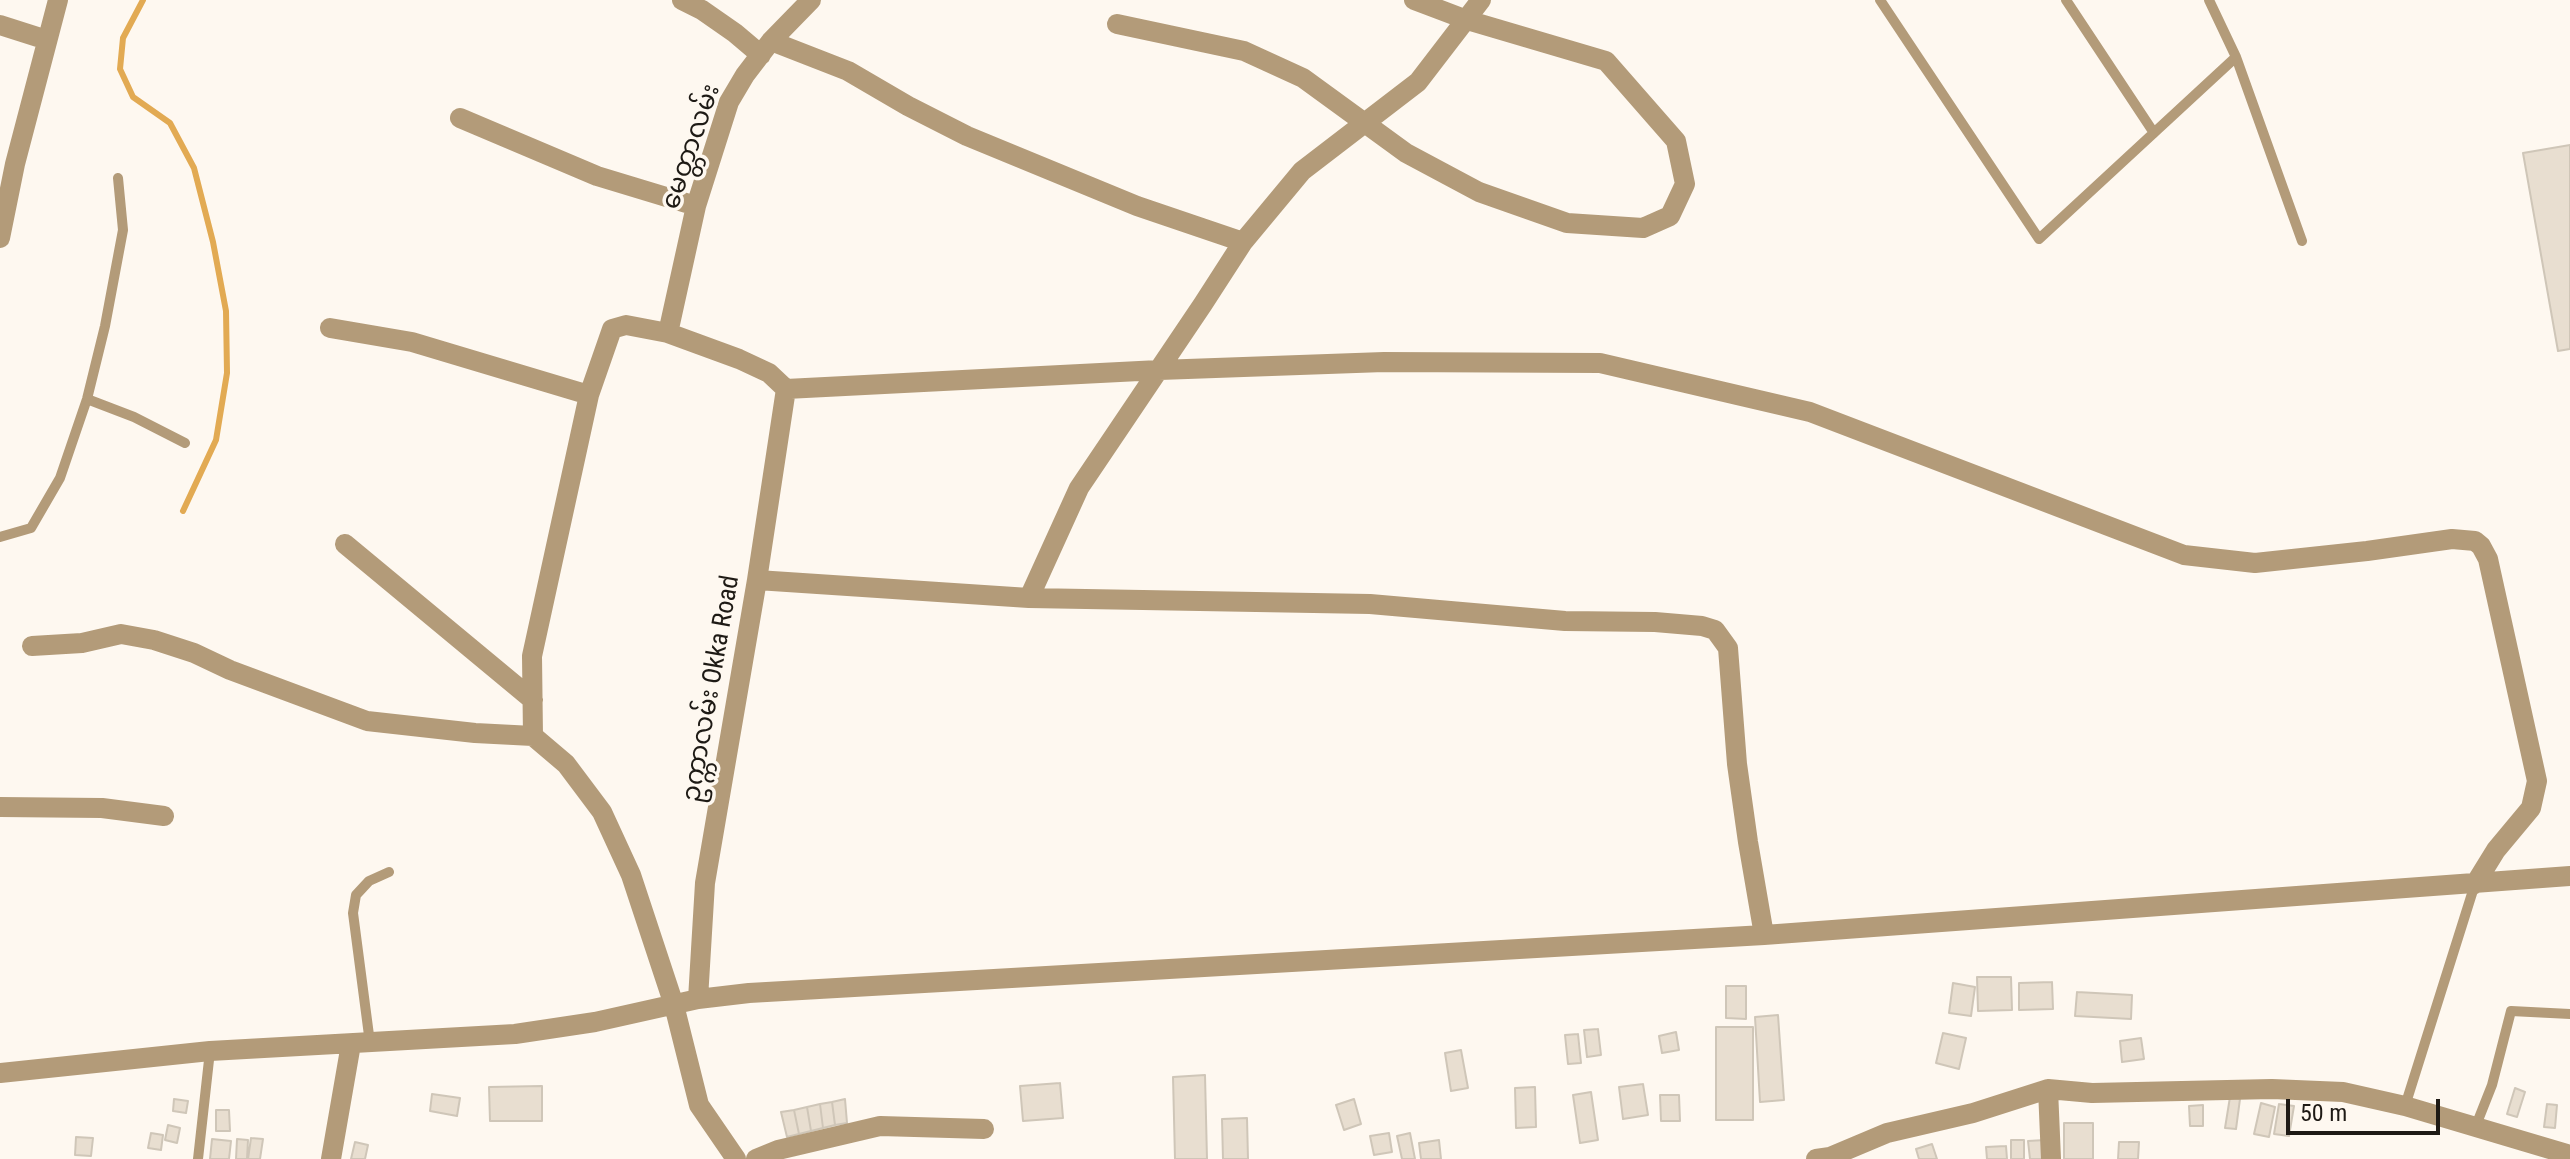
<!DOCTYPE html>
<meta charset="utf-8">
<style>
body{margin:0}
#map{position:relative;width:2570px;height:1159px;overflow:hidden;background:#fef8f0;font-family:"Roboto Condensed",sans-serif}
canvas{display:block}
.scale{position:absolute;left:2286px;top:1099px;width:154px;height:36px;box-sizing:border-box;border:4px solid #1e1a15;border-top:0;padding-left:10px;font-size:24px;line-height:28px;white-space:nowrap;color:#1e1a15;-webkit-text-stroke:6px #fef8f0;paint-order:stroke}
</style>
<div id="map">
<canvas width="2570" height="1159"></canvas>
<div class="scale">50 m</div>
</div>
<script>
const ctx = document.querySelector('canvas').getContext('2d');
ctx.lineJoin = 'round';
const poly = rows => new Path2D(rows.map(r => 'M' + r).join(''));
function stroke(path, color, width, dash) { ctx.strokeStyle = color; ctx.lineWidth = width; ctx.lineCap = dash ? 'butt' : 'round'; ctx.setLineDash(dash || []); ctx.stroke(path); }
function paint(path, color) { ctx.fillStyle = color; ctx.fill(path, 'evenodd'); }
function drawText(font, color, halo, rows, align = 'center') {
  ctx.font = font + ' "Roboto Condensed","Noto Sans Myanmar",sans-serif'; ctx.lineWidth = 7; ctx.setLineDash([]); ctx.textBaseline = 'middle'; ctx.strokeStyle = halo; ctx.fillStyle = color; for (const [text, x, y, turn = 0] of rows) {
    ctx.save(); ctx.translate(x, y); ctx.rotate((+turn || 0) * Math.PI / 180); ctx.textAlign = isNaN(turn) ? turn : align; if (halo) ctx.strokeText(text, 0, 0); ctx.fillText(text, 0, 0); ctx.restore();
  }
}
stroke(poly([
 [143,0,123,38,120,69,133,97,170,123,194,168,213,242,226,311,227,373,216,440,183,511]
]), '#e2aa53', 6);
const building = poly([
 [2570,145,2570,349,2558,351,2523,153,2570,145],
 [1977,977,2011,977,2012,1010,1978,1011,1977,977],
 [2052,982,2053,1009,2019,1010,2019,983,2052,982],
 [1953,983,1975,987,1971,1016,1949,1013,1953,983],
 [1726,986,1746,986,1746,1019,1726,1018,1726,986],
 [2077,992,2132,995,2131,1019,2075,1016,2077,992],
 [1778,1015,1784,1100,1760,1102,1755,1017,1778,1015],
 [1716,1027,1753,1027,1753,1120,1716,1120,1716,1027],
 [1598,1029,1601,1055,1587,1057,1584,1030,1598,1029],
 [1676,1032,1679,1050,1662,1053,1659,1036,1676,1032],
 [1943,1033,1966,1038,1959,1069,1936,1063,1943,1033],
 [1578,1034,1581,1063,1568,1064,1565,1035,1578,1034],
 [2141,1038,2144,1059,2122,1062,2120,1041,2141,1038],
 [1461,1050,1468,1088,1451,1091,1445,1053,1461,1050],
 [1205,1075,1207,1159,1175,1159,1173,1077,1205,1075],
 [1060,1083,1063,1118,1023,1121,1020,1086,1060,1083],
 [1643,1084,1648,1115,1623,1119,1619,1087,1643,1084],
 [542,1086,542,1121,490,1121,489,1087,542,1086],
 [1535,1087,1536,1127,1516,1128,1515,1088,1535,1087],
 [2515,1088,2525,1092,2517,1117,2507,1114,2515,1088],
 [1591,1092,1598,1140,1580,1143,1573,1095,1591,1092],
 [432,1094,460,1098,457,1116,430,1111,432,1094],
 [1660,1095,1679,1095,1680,1121,1661,1121,1660,1095],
 [2230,1097,2240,1099,2236,1129,2225,1128,2230,1097],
 [174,1099,188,1101,186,1113,173,1111,174,1099],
 [845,1099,847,1123,835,1125,832,1102,845,1099],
 [1354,1099,1361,1124,1344,1130,1336,1105,1354,1099],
 [832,1102,835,1125,823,1128,820,1104,832,1102],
 [2261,1103,2275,1107,2269,1137,2254,1134,2261,1103],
 [820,1104,823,1128,811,1131,807,1107,820,1104],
 [2279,1104,2294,1106,2289,1136,2274,1134,2279,1104],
 [2547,1104,2557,1105,2555,1128,2544,1127,2547,1104],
 [2203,1105,2203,1126,2190,1126,2189,1106,2203,1105],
 [807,1107,811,1131,799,1134,794,1110,807,1107],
 [216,1110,229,1110,230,1131,216,1131,216,1110],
 [794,1110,799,1134,787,1137,781,1112,794,1110],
 [1247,1118,1248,1159,1223,1159,1222,1119,1247,1118],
 [2064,1123,2093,1123,2093,1159,2064,1159,2064,1123],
 [168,1125,180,1128,177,1143,165,1140,168,1125],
 [151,1133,163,1135,161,1150,148,1148,151,1133],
 [1389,1133,1392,1152,1374,1155,1370,1136,1389,1133],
 [1410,1133,1415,1159,1402,1159,1397,1136,1410,1133],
 [76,1137,93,1138,91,1156,75,1155,76,1137],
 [251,1138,263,1139,260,1159,248,1159,251,1138],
 [212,1139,231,1141,229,1159,210,1159,212,1139],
 [237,1139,248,1140,247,1159,236,1159,237,1139],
 [1439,1140,1441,1159,1421,1159,1419,1143,1439,1140],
 [2011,1140,2024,1140,2024,1159,2011,1159,2011,1140],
 [2045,1140,2047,1159,2030,1159,2028,1141,2045,1140],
 [355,1142,368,1145,365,1159,351,1159,355,1142],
 [2119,1142,2139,1142,2138,1159,2118,1159,2119,1142],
 [1932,1144,1937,1159,1919,1159,1916,1149,1932,1144],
 [2006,1146,2007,1159,1987,1159,1986,1147,2006,1146]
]);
paint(building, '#e8ded0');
stroke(building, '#cfc6b8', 2);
stroke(poly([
 [1880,0,2039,239,2236,57],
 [2066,0,2154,133],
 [2209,0,2236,57,2302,241],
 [87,399,134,417,185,443],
 [0,537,31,528,60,478,87,399,105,326,123,230,118,178],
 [370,1043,353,913,356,895,369,881,389,872],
 [2405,1106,2475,884],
 [2475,1128,2492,1085,2511,1011,2570,1014],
 [198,1159,210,1051]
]), '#b39b79', 10);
stroke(poly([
 [682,0,702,10,735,33,761,55],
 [1117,24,1244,51,1303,78,1406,153,1479,192,1567,223,1643,228,1670,216,1685,184,1676,141,1606,61,1467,20,1414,0],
 [0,25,47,40],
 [771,41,848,71,908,106,967,136,1137,206,1243,242],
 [460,118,597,176,696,206],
 [0,238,15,164,58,0],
 [330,328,412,342,589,395],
 [668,333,696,206,729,102,745,75,771,41,811,0],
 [345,544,533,700],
 [757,580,1029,598,1370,604,1565,621,1655,622,1702,626,1715,630,1728,648,1737,764,1748,842,1764,935],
 [1029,598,1079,488,1203,304,1243,242,1302,171,1418,82,1481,0],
 [32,646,82,643,121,634,154,640,194,653,230,670,367,721,475,733,533,736,566,764,602,812,631,875,674,1005,699,1105,736,1159],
 [533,736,532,656,589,395,612,329,626,325,668,333,739,359,769,373,786,389,1159,370,1384,362,1600,363,1810,412,2184,555,2255,563,2367,551,2452,539,2475,541,2481,546,2488,559,2537,781,2531,808,2496,850,2475,884],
 [0,807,102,808,164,816],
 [698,999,705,883,757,580,786,389],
 [0,1073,210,1051,515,1034,595,1022,698,999,749,993,1764,935,2570,876],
 [2048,1089,2051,1159],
 [331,1159,351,1044],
 [756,1159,778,1150,880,1126,984,1129],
 [1816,1159,1830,1157,1887,1133,1973,1113,2048,1089,2092,1093,2272,1089,2343,1092,2405,1106,2570,1155]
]), '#b39b79', 20);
drawText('26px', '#1e1a15', '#fef8f0', [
 ["မေတ္တာလမ်း",692,147,-71],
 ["ဥက္ကာလမ်း Okka Road",712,689,-80]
]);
</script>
